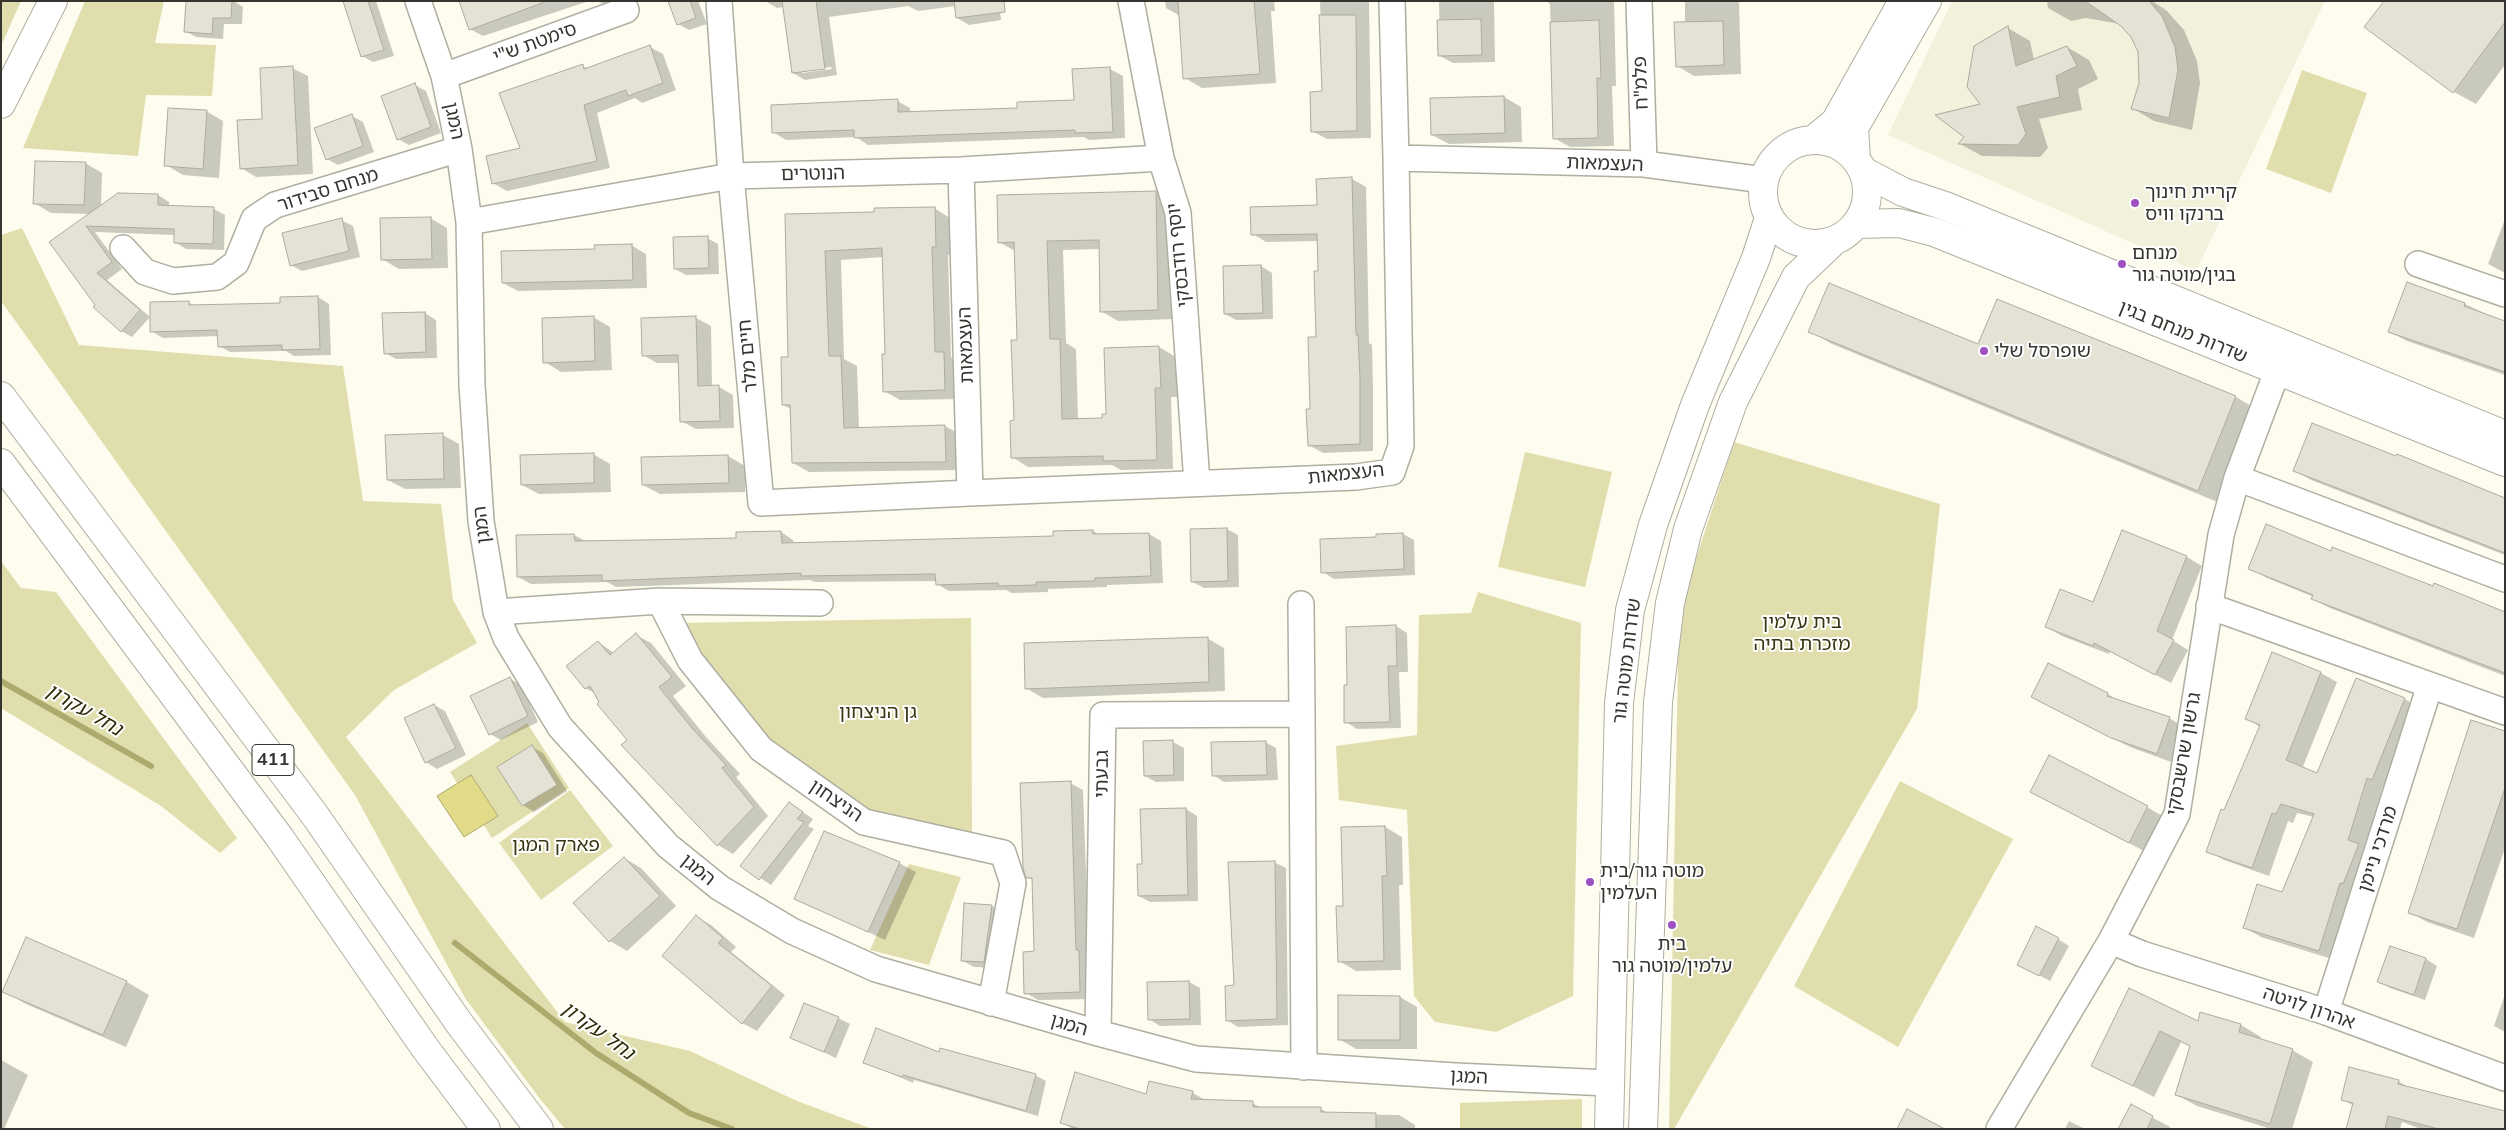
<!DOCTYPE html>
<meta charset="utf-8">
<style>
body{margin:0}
#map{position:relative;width:2506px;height:1130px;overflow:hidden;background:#fdfcee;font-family:Mulish,sans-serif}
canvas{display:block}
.frame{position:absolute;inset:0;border:2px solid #35342f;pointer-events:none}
</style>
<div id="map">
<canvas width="2506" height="1130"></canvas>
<div class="frame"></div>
</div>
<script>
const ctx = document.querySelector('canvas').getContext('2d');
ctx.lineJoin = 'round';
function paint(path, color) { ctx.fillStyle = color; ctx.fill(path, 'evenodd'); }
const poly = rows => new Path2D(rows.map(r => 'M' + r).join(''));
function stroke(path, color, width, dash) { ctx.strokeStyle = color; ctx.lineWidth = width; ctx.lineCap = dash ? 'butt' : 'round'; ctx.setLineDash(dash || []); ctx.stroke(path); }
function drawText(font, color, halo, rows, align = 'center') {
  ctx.font = font + ' Mulish,"Noto Sans Hebrew",sans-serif'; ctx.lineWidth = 4; ctx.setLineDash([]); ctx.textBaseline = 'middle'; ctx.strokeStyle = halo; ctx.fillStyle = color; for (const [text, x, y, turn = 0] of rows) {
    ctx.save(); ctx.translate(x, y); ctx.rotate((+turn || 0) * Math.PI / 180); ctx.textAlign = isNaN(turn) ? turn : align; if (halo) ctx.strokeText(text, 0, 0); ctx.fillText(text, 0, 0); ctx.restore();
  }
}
paint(poly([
 [1952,1,2325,1,2196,271,1888,135]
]), '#f2f1dc');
paint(poly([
 [1,1,21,1,1,46],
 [85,1,164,1,155,43,216,45,212,96,146,95,138,156,23,148],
 [2302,70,2367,93,2331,193,2266,169],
 [22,228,79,345,343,366,363,501,441,504,453,600,477,643,394,690,346,737,565,1022,690,1051,797,1101,872,1129,565,1129,540,1099,465,998,355,795,1,301,1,235],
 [1734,442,1940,504,1917,709,1674,1129,1669,1129,1679,611],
 [1525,452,1612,472,1585,587,1498,567],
 [1,561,21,588,56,592,237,838,220,853,161,806,1,708],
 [1478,592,1581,623,1573,996,1496,1032,1435,1022,1414,996,1407,810,1339,800,1336,746,1417,735,1419,615,1471,613],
 [971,618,972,835,871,819,763,745,679,623],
 [527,723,569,788,492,838,450,772],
 [1900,781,2013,839,1898,1047,1794,986],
 [570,790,613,846,541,900,499,843],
 [909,864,961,877,929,965,870,950],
 [1582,1099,1582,1129,1460,1129,1460,1103]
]), '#e1deae');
const water = poly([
 [471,775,498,816,464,837,437,796,471,775]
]);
paint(water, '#e2dc89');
stroke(water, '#aeaa6e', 1);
paint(poly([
 [187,1,234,1,243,7,242,24,224,24,223,39,196,37,185,31],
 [344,1,376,1,394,56,373,62,362,56],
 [460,1,589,1,483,36,470,29],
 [598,1,611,1,603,4],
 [669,1,698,1,707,24,689,30,678,24],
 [765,1,1014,1,999,3,1001,20,969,25,957,18,956,6,918,11,908,6,829,17,837,75,805,80,793,73,784,7,777,8],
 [831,67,832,69,802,73,802,71],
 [1165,1,1274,1,1275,11,1271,11,1276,83,1202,88,1185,78,1180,16,1166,8],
 [1320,1,1369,1,1371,138,1327,139,1312,131,1323,92],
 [1439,1,1494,1,1495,62,1453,63,1440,56],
 [1546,1,1614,1,1616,86,1612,86,1614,146,1570,147,1554,138,1550,4],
 [1685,1,1739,1,1741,74,1694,76,1677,66,1685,23],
 [2047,1,2152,1,2166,10,2184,30,2197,61,2200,83,2192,130,2154,121,2132,108,2140,83,2139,51,2132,36,2120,24,2086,18,2071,21,2048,8],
 [2505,2,2505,65,2476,104,2454,92],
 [2008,28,2030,41,2034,60,2067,47,2089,60,2098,79,2078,89,2082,110,2039,119,2048,148,2040,157,1982,156,1960,144,1982,104],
 [650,47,663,54,676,90,642,103,635,98,597,113,610,168,507,191,493,183,582,66,589,69],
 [292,68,308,76,313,174,256,177,241,168],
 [1110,69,1123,76,1125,138,1089,140,1084,137,868,145,856,137,786,140,773,132,897,101,910,108,910,113,1019,109,1075,101],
 [415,85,426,91,441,133,409,145,398,139],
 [1504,97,1521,107,1522,142,1449,144,1432,135],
 [206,111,223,121,219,178,183,175,166,165],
 [352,116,363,122,374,152,338,165,327,159],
 [85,163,102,173,101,206,118,194,158,195,169,202,169,207,214,209,225,215,224,250,186,249,175,242,175,235,95,232,122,269,107,280,150,317,132,337,121,331,97,305,51,242,90,214,51,213,34,203],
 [1352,179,1366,187,1369,343,1372,345,1373,388,1373,451,1323,453,1309,445,1318,338,1319,241,1266,242,1253,234,1318,207],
 [1156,192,1172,201,1174,319,1118,321,1101,311,1100,249,1063,250,1066,343,1076,349,1078,420,1104,419,1108,415,1106,349,1159,347,1176,357,1177,397,1171,397,1173,469,1121,470,1112,465,1028,467,1012,457,1018,341,1015,251,999,242],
 [934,208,950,218,951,255,948,255,951,357,960,363,961,399,900,400,884,391,886,355,883,257,841,260,844,359,857,366,859,428,945,426,961,435,962,470,809,472,793,463,791,409,783,405,789,358,786,215,875,213],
 [430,218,447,228,448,268,399,269,382,259],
 [2505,219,2505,273,2488,264],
 [341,220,353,226,360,257,302,271,291,265],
 [707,238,718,244,719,274,686,275,675,269],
 [631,245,646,254,647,288,518,291,503,283],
 [1261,266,1272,273,1273,319,1236,320,1225,314],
 [2408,283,2465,304,2505,323,2505,375,2407,341,2390,332],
 [318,297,329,304,331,355,294,356,286,351,230,352,219,346,219,336,163,338,151,331,188,302,195,306,282,304,281,298],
 [425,313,436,320,437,358,396,359,385,353],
 [593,317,610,327,612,370,561,372,545,362],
 [696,318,711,326,712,387,719,387,733,395,734,428,696,429,681,421,679,363,657,363,643,355],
 [1810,331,1979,346,2236,397,2258,410,2220,503,1832,344],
 [443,435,459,444,461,488,405,489,388,480],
 [593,454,610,464,611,492,539,494,522,485],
 [728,456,745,466,745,492,660,494,643,485],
 [2294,470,2505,500,2505,555,2311,480],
 [1227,529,1238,535,1239,587,1204,588,1193,582],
 [1093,531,1100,535,1149,534,1161,541,1163,583,1107,585,1107,587,1048,589,1048,592,1012,593,1006,590,949,591,937,584,937,581,815,582,810,580,616,587,607,582,531,584,518,577,574,535,587,542,737,539,781,532,793,540,794,544,1054,538],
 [2123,532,2187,557,2202,566,2172,640,2188,650,2171,683,2110,651,2109,654,2062,636,2047,627,2094,603],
 [1403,534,1414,540,1415,575,1334,579,1323,572,1377,538],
 [2332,552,2505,613,2505,676,2330,608,2313,599,2314,597,2267,578,2250,568],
 [1396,626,1407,633,1408,672,1399,672,1401,728,1357,729,1346,722,1348,687],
 [636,635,651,643,686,686,673,696,706,737,740,774,736,777,768,816,733,854,718,845,649,772,643,769,623,745,629,740,595,693,585,688,598,642,614,653],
 [1207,638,1224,648,1225,691,1043,698,1026,688],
 [2273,654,2321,673,2337,682,2302,769,2318,775,2357,680,2405,699,2421,709,2388,788,2383,786,2365,849,2375,855,2335,960,2261,937,2245,928,2283,894,2314,817,2297,813,2293,823,2288,821,2269,876,2224,860,2208,851,2260,727,2246,718],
 [509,678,521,685,538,722,501,740,490,734],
 [2108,694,2120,702,2169,718,2186,728,2174,763,2130,747,2049,706],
 [434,705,445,711,466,755,437,769,426,762],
 [2505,733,2505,848,2474,938,2427,922,2410,912],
 [1173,742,1184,748,1184,781,1156,782,1145,776],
 [1265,742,1276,748,1278,780,1224,782,1213,775],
 [532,747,543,753,567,791,534,812,523,805,499,768],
 [1070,783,1083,790,1089,957,1093,999,1038,1000,1026,993,1035,953,1033,880,1027,877],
 [2049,801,2147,807,2164,817,2146,852],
 [790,803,813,819,808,826,814,829,771,885,742,866],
 [1186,809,1197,816,1198,901,1150,902,1139,896,1143,866],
 [1385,827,1402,837,1403,885,1399,885,1401,970,1356,971,1339,961,1344,907],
 [624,858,641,868,676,906,627,951,610,941],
 [1274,862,1286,868,1288,1025,1238,1027,1227,1020,1235,987],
 [899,863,916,872,885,940,796,898],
 [965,905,992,906,1003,912,995,968,974,967,963,961],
 [697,917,711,925,736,947,731,952,785,995,757,1031,742,1023],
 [27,939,127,982,149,995,126,1047,26,1004,4,991],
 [2058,939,2069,946,2050,981,2029,970],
 [2390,948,2426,959,2437,966,2425,1000,2390,988,2379,982],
 [1189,982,1200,988,1201,1025,1160,1026,1149,1019],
 [2130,989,2198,1023,2201,1013,2241,1025,2261,1037,2260,1040,2292,1050,2313,1062,2292,1129,2271,1129,2197,1106,2177,1095,2191,1047,2181,1042,2154,1097,2092,1065],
 [2505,994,2505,1032,2494,1026],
 [1400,997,1417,1007,1417,1049,1356,1049,1339,1039],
 [838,1018,850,1024,836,1058,792,1038],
 [1,1060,28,1075,4,1129,1,1129],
 [865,1062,1035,1075,1046,1081,1038,1116,914,1080,913,1083],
 [2398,1081,2410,1088,2505,1129,2421,1129,2402,1122,2400,1129,2348,1129,2354,1106,2342,1099],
 [1150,1083,1193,1093,1207,1101,1252,1103,1262,1108,1321,1109,1329,1114,1399,1115,1415,1125,1415,1129,1073,1129,1061,1122,1147,1096],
 [2131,1106,2170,1127,2169,1129,2120,1129],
 [2069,1121,2085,1129,2065,1129]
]), '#0003');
stroke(poly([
 [1,681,151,766],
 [455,943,596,1053,689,1113,732,1129]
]), '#aeaa6e', 6);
const building = poly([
 [186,1,232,1,231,18,213,18,212,34,184,32,186,1],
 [343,1,368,1,384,50,361,57,343,1],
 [459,1,542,1,542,3,469,30,459,1],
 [668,1,690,1,696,18,677,25,668,1],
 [782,1,816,1,825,69,792,73,782,1],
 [954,1,1004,1,1005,12,956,18,954,1],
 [1178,1,1254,1,1260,74,1183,79,1178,1],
 [2085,1,2149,1,2162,16,2175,47,2178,70,2169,118,2131,109,2139,83,2138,52,2131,37,2121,26,2085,1],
 [2384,1,2505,1,2505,22,2453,93,2364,27,2384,1],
 [1319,15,1356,15,1357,131,1311,132,1310,92,1322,91,1319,15],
 [1481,19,1482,55,1438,56,1437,20,1481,19],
 [1599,20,1601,78,1597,78,1598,138,1553,139,1550,22,1599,20],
 [1723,21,1724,65,1676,67,1674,22,1723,21],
 [2008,26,2016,66,2067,46,2077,66,2056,76,2060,97,2017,107,2026,134,2018,145,1958,144,1964,137,1935,115,1980,104,1967,87,1974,46,2008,26],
 [650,45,663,83,628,96,626,90,584,105,597,161,492,184,486,156,520,148,499,93,583,64,584,69,650,45],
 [293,66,298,165,240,169,237,120,262,119,260,68,293,66],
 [1110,67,1113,132,1075,133,1075,130,854,138,854,130,772,133,771,105,898,99,898,112,1017,108,1017,102,1074,100,1072,69,1110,67],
 [415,83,431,127,397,140,381,96,415,83],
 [1504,96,1505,133,1431,135,1430,98,1504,96],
 [168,108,207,110,203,169,164,166,168,108],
 [352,114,363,146,326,160,314,128,352,114],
 [35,161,86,162,84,205,33,204,35,161],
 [1352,177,1356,335,1358,335,1360,379,1360,444,1308,446,1306,409,1310,409,1308,337,1316,337,1314,271,1318,271,1317,234,1251,235,1250,207,1317,205,1316,179,1352,177],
 [1156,191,1158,310,1100,312,1099,240,1047,241,1050,339,1060,339,1062,419,1102,418,1102,414,1106,414,1104,348,1159,346,1161,388,1155,388,1157,460,1103,461,1103,456,1011,458,1010,421,1014,420,1011,340,1017,340,1014,242,998,243,997,195,1156,191],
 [118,193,158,194,158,205,214,207,213,244,174,243,174,229,86,226,112,262,97,273,140,310,121,332,93,307,95,305,49,242,118,193],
 [935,207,936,247,932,247,935,352,944,352,945,390,883,392,882,354,885,354,882,248,825,251,829,356,841,356,844,428,945,425,946,462,792,463,790,405,782,405,781,357,788,357,785,214,874,212,874,208,935,207],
 [431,217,432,259,381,260,380,218,431,217],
 [342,218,349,251,290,266,282,233,342,218],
 [708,236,709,268,674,269,673,237,708,236],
 [632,244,633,280,502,283,501,251,595,249,594,245,632,244],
 [1261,265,1263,313,1224,314,1223,266,1261,265],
 [2407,282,2465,303,2464,306,2505,321,2505,372,2388,332,2407,282],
 [1829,283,1978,344,1997,299,2236,396,2198,491,1808,332,1829,283],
 [318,296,320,349,282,350,282,345,218,347,217,330,150,332,150,302,189,301,189,305,280,303,280,297,318,296],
 [425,312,426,352,384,354,382,313,425,312],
 [594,316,595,361,543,363,542,318,594,316],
 [696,316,698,386,719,385,720,421,680,422,678,355,642,356,641,318,696,316],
 [2312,423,2396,456,2397,454,2505,498,2505,553,2293,471,2312,423],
 [443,433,444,479,387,480,385,435,443,433],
 [594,453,594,483,521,485,520,455,594,453],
 [728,455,729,483,642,485,641,457,728,455],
 [2266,524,2331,551,2332,547,2433,586,2434,583,2505,612,2505,673,2311,599,2313,595,2248,569,2266,524],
 [1227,528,1228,581,1191,582,1190,529,1227,528],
 [1093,530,1093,534,1149,533,1151,576,1095,578,1095,581,1036,582,1036,585,998,586,998,583,936,585,935,574,801,576,801,573,602,581,602,575,517,577,516,535,574,534,575,541,643,540,736,538,736,532,781,531,782,543,1053,536,1053,531,1093,530],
 [2122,530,2187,556,2157,631,2174,640,2155,675,2094,643,2093,646,2045,627,2060,589,2093,602,2122,530],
 [1403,533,1404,569,1321,573,1320,539,1376,537,1376,534,1403,533],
 [1396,625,1397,666,1388,666,1390,722,1344,723,1344,685,1347,685,1346,627,1396,625],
 [636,633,672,677,659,687,691,727,726,765,722,768,754,807,717,846,621,745,627,740,597,704,599,702,590,686,585,689,566,666,598,641,610,655,636,633],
 [1208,637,1209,682,1025,689,1024,643,1208,637],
 [2272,652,2321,672,2286,760,2317,773,2356,678,2405,698,2372,780,2367,778,2348,840,2359,844,2343,884,2340,883,2319,951,2243,928,2257,884,2282,892,2314,814,2281,804,2276,814,2272,813,2252,868,2206,852,2221,809,2224,810,2260,725,2245,719,2272,652],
 [2048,663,2108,693,2107,696,2170,717,2157,754,2111,738,2031,697,2048,663],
 [510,677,528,716,489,735,470,696,510,677],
 [434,704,456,748,425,763,404,718,434,704],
 [2471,720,2505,731,2505,788,2457,929,2408,913,2471,720],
 [1173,740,1174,775,1144,776,1143,741,1173,740],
 [1266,741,1267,775,1212,776,1211,742,1266,741],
 [532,745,557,785,522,806,497,767,532,745],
 [2049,755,2148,806,2129,843,2030,792,2049,755],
 [1071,781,1076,950,1079,950,1080,992,1024,994,1023,952,1034,951,1032,878,1026,878,1023,868,1020,783,1071,781],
 [789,802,803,812,797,819,804,822,759,880,740,866,789,802],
 [1186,808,1188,895,1138,896,1137,864,1142,864,1140,809,1186,808],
 [1385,826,1387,876,1382,876,1384,961,1338,962,1336,906,1343,906,1341,827,1385,826],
 [824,831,900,862,868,932,794,899,824,831],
 [624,857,660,896,609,942,573,903,624,857],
 [1275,861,1277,1019,1226,1021,1225,986,1234,985,1228,862,1275,861],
 [964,903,992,905,984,962,961,961,964,903],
 [696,915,723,938,718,943,772,986,742,1024,662,956,696,915],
 [2036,926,2059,938,2039,976,2017,965,2036,926],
 [26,937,127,981,103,1035,2,992,26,937],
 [2390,946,2426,958,2414,995,2377,982,2390,946],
 [1189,981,1190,1019,1148,1020,1147,982,1189,981],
 [2129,988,2198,1021,2200,1012,2241,1024,2239,1032,2293,1049,2270,1124,2175,1095,2190,1046,2160,1031,2133,1086,2091,1066,2129,988],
 [1338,995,1400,996,1400,1040,1338,1040,1338,995],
 [804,1003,839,1017,824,1052,790,1038,804,1003],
 [876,1028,939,1052,940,1048,1036,1074,1026,1111,903,1075,902,1077,863,1063,876,1028],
 [2349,1067,2399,1080,2398,1084,2505,1111,2505,1129,2439,1129,2388,1116,2385,1129,2346,1129,2353,1103,2341,1100,2349,1067],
 [1075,1072,1146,1094,1149,1081,1193,1091,1191,1099,1253,1101,1253,1107,1321,1107,1321,1112,1376,1113,1376,1129,1080,1129,1060,1123,1075,1072],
 [2131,1104,2153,1116,2147,1129,2118,1129,2131,1104],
 [1907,1109,1945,1129,1897,1129,1907,1109]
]);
paint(building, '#e3e2d5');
stroke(building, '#acab9e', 1);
const minor = poly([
 [418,1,444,76,459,149,469,222,472,385,481,521,496,612,506,638,560,727,668,846,720,888,792,931,876,969,1098,1033,1196,1059,1455,1076,1609,1083],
 [719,1,731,176,761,503,970,493],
 [1131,1,1161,158,1178,213,1197,483],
 [1392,1,1396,158],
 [1639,1,1644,164],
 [444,76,626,10],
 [961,170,970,493,1356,477,1392,472,1401,446,1396,158,1644,164,1764,180],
 [469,222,731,176,961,170,1161,158],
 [123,248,145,272,173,281,217,277,236,263,254,219,275,205,459,149],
 [2418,264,2505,294],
 [2237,478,2505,579],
 [660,601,820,603],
 [1301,604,1302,714],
 [2209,606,2505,712],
 [496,612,660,601,690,660,761,749,864,822,1003,853,1013,883,991,1003],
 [2111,941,2142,954,2326,1012,2505,1078],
 [2326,1012,2430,685],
 [1098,1033,1103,715,1302,714,1304,1067],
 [1999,1129,2111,941,2177,814,2221,535,2237,478,2284,353]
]);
const tertiary = poly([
 '1763 192a52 52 0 1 1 104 0a52 52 0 1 1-104 0Z',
 [1813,140,1835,122,1903,1],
 [1856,159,1854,128,1927,1],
 [1863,171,1903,192,1945,206,2505,435],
 [1857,224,1899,223,1934,232,2505,462],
 [1609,1129,1619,703,1630,610,1653,525,1695,405,1756,258,1769,218],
 [1643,1129,1658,702,1670,603,1688,529,1733,402,1796,277,1835,240]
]);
const secondary = poly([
 [1,104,53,1]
]);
const primary = poly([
 [1,396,314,814,459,1023,539,1129],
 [1,463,280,838,425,1048,486,1129]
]);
stroke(minor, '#aeaea1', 28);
stroke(tertiary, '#aeaea1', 30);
stroke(secondary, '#aeaea1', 30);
stroke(primary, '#aeaea1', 30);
stroke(minor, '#fff', 25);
stroke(tertiary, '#fff', 28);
stroke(secondary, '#fff', 28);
stroke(primary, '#fff', 28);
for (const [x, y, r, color] of [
 [2135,203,5,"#9e4fc0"],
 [2122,264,5,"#9e4fc0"],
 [1984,351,5,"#9e4fc0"],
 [1590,882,5,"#9e4fc0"],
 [1672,925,5,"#9e4fc0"]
]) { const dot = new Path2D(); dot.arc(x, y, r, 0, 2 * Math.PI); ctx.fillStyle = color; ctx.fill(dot); stroke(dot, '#fff', 2); }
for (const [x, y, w] of [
 [273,760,42]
]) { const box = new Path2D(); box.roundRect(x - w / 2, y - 15.5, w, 31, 4); ctx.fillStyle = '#fff'; ctx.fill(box); stroke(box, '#35342f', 1); }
drawText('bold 18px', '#35342f', null, [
 ["411",273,760]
]);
drawText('19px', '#35342f', '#fff', [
 ["סימטת ש\"י",535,43,-20],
 ["פלמ\"ח",1641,83,-92],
 ["המגן",454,121,78],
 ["העצמאות",1605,164,2],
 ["הנוטרים",813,174,-1],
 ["מנחם סבידור",328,190,-18],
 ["יוסף רודבסקי",1179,255,-96],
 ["שדרות מנחם בגין",2183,332,22],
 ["העצמאות",966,345,-92],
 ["חיים מלר",748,356,-95],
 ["העצמאות",1346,474,-6],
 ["המגן",482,525,-97],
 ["שדרות מוטה גור",1627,661,-83],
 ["גרשון שרשבסקי",2184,754,-80],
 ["גבעתי",1102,774,-89],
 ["הניצחון",836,801,34],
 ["מרדכי ניימן",2378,849,-72],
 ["המגן",698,870,39],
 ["אהרון לויטה",2309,1008,19],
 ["המגן",1069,1025,16],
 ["המגן",1469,1077,3]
]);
drawText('19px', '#35342f', '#fff', [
 ["קריית חינוך",2145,192],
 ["ברנקו וויס",2145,214],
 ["מנחם",2132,253],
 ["בגין/מוטה גור",2132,275],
 ["שופרסל שלי",1994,351],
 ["מוטה גור/בית",1600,871],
 ["העלמין",1600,893],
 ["בית",1672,944,"center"],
 ["עלמין/מוטה גור",1672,966,"center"]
], 'left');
drawText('19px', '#383511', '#fff', [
 ["בית עלמין",1802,622],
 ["מזכרת בתיה",1802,644],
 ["גן הניצחון",878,712],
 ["פארק המגן",556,845]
]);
drawText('italic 20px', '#2e2b06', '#fff', [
 ["נחל עקרון",84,710,30],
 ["נחל עקרון",598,1031,36]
]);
</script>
